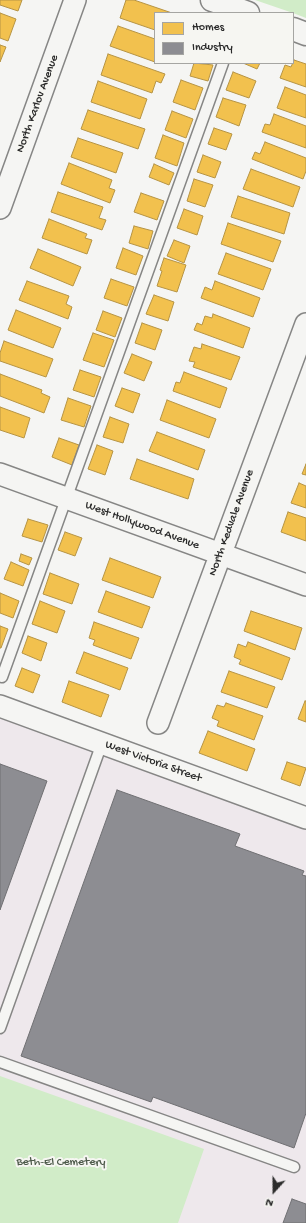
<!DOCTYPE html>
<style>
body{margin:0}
#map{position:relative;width:306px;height:1223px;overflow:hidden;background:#f5f5f3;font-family:"Gochi Hand",sans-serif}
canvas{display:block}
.legend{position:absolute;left:154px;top:12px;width:140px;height:52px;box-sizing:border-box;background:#f6f6f2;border:1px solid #a5a5a2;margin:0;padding:5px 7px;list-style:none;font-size:12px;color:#2b2b2b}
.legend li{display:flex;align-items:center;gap:8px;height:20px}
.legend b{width:20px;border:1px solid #a5a5a2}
.north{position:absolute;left:254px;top:1171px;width:40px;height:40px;-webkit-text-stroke:3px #f6f6f2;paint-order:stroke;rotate:201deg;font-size:11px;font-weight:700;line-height:16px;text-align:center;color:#2b2b2b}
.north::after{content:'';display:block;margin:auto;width:14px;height:18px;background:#2b2b2b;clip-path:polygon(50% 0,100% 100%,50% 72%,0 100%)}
</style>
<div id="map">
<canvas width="306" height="1223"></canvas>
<ul class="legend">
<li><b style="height:11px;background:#f2c14e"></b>Homes</li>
<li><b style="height:11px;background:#8d8d92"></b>Industry</li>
</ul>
<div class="north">N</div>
</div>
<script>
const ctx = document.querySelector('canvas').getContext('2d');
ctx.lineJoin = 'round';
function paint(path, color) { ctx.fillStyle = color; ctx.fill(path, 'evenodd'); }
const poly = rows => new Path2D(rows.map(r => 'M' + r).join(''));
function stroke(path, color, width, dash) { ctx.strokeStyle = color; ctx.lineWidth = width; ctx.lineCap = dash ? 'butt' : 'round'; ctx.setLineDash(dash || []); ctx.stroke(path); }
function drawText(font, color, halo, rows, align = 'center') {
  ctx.font = font + ' "Gochi Hand",sans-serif'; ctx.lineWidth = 4; ctx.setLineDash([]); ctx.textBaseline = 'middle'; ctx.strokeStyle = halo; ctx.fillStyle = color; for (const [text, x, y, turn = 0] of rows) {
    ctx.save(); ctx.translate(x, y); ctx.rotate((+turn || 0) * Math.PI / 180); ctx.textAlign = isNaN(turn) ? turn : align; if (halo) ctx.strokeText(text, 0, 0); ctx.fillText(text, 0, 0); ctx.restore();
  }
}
paint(poly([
 [0,702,306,812,306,1223,0,1223]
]), '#eee8ec');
paint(poly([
 [255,0,306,0,306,18,293,13],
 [0,1076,204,1149,178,1223,0,1223]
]), '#d1ecc8');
const homes = poly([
 [0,0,22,0,18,11,0,5,0,0],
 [126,0,134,0,172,13,155,13,155,30,120,18,126,0],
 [0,13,16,19,8,41,0,38,0,13],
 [118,26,155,39,155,62,110,46,118,26],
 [0,45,6,47,0,62,0,45],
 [108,54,165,74,161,83,156,81,152,93,101,75,108,54],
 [294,60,306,64,306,87,280,78,285,65,291,67,294,60],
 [194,63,213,65,208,81,190,76,194,63],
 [243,63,260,63,257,69,243,63],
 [233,72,256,81,249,98,226,90,233,72],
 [181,80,203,88,195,110,173,102,181,80],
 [98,81,147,99,140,119,91,102,98,81],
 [285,87,306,95,306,118,277,108,285,87],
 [223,98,246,105,239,126,216,117,223,98],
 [88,110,145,129,138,149,81,129,88,110],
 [172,111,193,119,186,138,165,130,172,111],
 [274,114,306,126,306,148,262,132,265,124,270,125,274,114],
 [214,128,232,134,226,150,208,144,214,128],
 [163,135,184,143,177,166,155,158,163,135],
 [78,138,123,153,116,173,71,157,78,138],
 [265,142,306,158,306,171,303,179,252,159,255,152,260,154,265,142],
 [203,155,221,162,215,178,197,172,203,155],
 [69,163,112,180,109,188,115,190,110,203,61,184,69,163],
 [154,164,174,173,169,185,149,177,154,164],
 [251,169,300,187,293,207,243,189,251,169],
 [194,179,213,185,205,207,187,201,194,179],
 [58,192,103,207,99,218,106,220,102,230,51,212,58,192],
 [141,193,164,201,157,220,134,212,141,193],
 [238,196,290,213,284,234,231,217,238,196],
 [184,209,203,216,197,235,177,228,184,209],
 [49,219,87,234,85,238,92,240,87,254,42,238,49,219],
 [228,223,281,241,273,262,221,244,228,223],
 [134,226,153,231,148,249,129,243,134,226],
 [174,240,190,246,184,263,167,256,174,240],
 [123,248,143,256,136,275,116,268,123,248],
 [38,249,81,267,73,286,30,268,38,249],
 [226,253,271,269,263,290,218,274,226,253],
 [164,258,186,265,177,292,157,286,162,271,160,270,164,258],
 [111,279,134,287,127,306,104,298,111,279],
 [27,281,69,296,66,304,72,307,68,319,19,300,27,281],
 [215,281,260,298,253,317,201,298,205,287,212,290,215,281],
 [154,295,174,302,168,321,146,314,154,295],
 [16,310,61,328,53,348,8,330,16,310],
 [103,311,122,318,115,337,96,330,103,311],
 [213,314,250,328,243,348,194,330,197,323,202,325,205,316,212,318,213,314],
 [142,323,162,330,155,350,135,343,142,323],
 [93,333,114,340,104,367,83,360,93,333],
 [4,341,53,359,46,377,0,361,0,353,4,341],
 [202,344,240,357,231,380,193,367,195,362,189,361,194,347,201,349,202,344],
 [132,354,152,362,144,381,124,373,132,354],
 [80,370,101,377,94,397,73,390,80,370],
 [184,372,227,388,220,408,173,391,176,382,180,383,184,372],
 [0,374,42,390,41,393,50,397,44,413,0,396,0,374],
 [122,388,140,394,133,413,115,406,122,388],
 [68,398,91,406,84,427,61,420,68,398],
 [167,400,216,419,209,438,160,420,167,400],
 [0,407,30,418,24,438,0,430,0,407],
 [110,417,129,424,123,443,103,437,110,417],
 [157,432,205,450,198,470,149,451,157,432],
 [59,438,79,445,72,465,52,457,59,438],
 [97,445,113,451,105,475,88,469,97,445],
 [137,459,194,479,188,499,130,479,137,459],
 [306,464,306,475,302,474,306,464],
 [299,483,306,486,306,508,291,503,299,483],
 [288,512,306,518,306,541,281,532,288,512],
 [28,519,48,525,42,542,22,536,28,519],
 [65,532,82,538,75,556,58,550,65,532],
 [21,554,32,558,29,565,19,561,21,554],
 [110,558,161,577,153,598,102,580,110,558],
 [11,562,29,570,23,586,4,579,11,562],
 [50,573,79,584,72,604,43,594,50,573],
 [106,591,150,607,142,628,98,612,106,591],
 [0,593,19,601,13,618,0,613,0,593],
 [40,601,65,611,57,633,32,624,40,601],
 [251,611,302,628,295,650,244,631,251,611],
 [94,622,139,638,131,659,93,645,95,640,89,638,94,622],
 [0,626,8,629,1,648,0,648,0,626],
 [28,636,47,643,41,661,22,653,28,636],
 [248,642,290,658,282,680,239,664,241,660,234,657,238,644,246,647,248,642],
 [84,652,128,668,120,690,76,673,84,652],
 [22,668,40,675,33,693,15,686,22,668],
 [229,671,275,687,267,708,221,692,229,671],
 [69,681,109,695,101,717,62,702,69,681],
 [305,701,306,701,306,722,298,719,305,701],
 [226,703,263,716,254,740,217,726,219,721,212,718,217,705,224,707,226,703],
 [208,731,255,749,247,771,199,753,208,731],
 [287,762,306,768,300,786,281,779,287,762]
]);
paint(homes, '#f2c14e');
stroke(homes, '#b69444', 1);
const industry = poly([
 [0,764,47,781,0,910,0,764],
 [117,790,240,834,235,846,304,871,302,875,306,876,306,1113,294,1148,153,1097,151,1102,21,1056,117,790],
 [292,1199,306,1204,306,1223,283,1223,292,1199]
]);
paint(industry, '#8d8d92');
stroke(industry, '#707073', 1);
const service = poly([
 [2,677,223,63],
 [0,1028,102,743],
 [0,1062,294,1167]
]);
const minor = poly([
 [0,208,75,0],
 [0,474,306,585],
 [0,706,306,818],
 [158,723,306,324]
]);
const tertiary = poly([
 [212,0,248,13],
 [293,29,306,34]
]);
stroke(service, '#868685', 13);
stroke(minor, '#868685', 24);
stroke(tertiary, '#868685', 25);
stroke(service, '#f5f5f3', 10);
stroke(minor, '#f5f5f3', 21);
stroke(tertiary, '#f5f5f3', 22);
drawText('12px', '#2b2b2b', '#f6f6f2', [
 ["North Karlov Avenue",38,104,-70],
 ["North Kedvale Avenue",232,523,-70],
 ["West Hollywood Avenue",142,526,20],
 ["West Victoria Street",153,762,20]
]);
drawText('12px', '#4d5a4a', '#f6f6f2', [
 ["Beth-El Cemetery",61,1163]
]);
</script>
